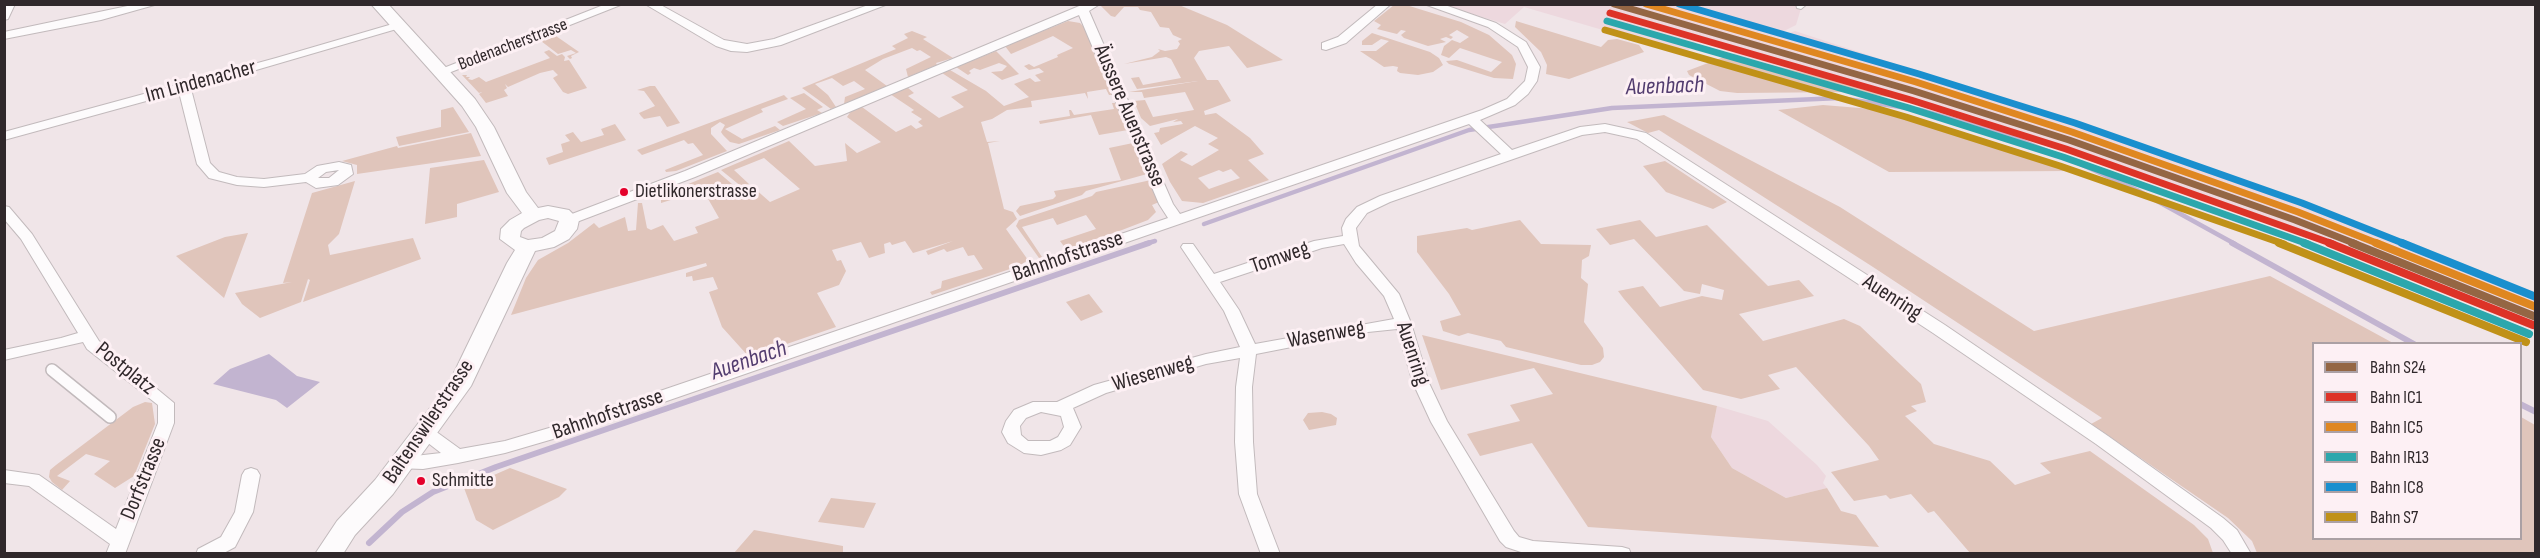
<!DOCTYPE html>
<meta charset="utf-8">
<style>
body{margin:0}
#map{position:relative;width:2540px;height:558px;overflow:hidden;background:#f0e5e8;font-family:"Sofia Sans Condensed",sans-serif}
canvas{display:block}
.frame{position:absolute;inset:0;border:6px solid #30282b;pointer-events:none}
.legend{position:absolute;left:2312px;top:342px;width:210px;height:198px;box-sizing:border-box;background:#fdf0f4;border:2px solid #aba0a4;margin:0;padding:8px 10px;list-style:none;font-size:18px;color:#30282b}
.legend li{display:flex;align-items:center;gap:12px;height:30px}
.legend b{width:30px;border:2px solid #aba0a4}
</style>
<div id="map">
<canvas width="2540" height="558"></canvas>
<div class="frame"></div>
<ul class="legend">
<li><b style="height:8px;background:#946644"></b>Bahn S24</li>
<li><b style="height:8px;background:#dd3327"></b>Bahn IC1</li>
<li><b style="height:8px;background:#df8721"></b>Bahn IC5</li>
<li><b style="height:8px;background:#2ca7ac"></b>Bahn IR13</li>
<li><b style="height:8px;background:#1a8fce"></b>Bahn IC8</li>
<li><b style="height:8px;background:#c09118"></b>Bahn S7</li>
</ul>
</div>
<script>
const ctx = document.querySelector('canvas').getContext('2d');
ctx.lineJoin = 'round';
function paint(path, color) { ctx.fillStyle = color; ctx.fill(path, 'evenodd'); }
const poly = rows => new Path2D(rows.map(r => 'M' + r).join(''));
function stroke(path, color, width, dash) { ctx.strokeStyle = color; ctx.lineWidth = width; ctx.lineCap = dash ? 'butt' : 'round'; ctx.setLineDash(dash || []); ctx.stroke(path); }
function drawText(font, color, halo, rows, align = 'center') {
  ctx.font = font + ' "Sofia Sans Condensed",sans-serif'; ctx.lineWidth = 6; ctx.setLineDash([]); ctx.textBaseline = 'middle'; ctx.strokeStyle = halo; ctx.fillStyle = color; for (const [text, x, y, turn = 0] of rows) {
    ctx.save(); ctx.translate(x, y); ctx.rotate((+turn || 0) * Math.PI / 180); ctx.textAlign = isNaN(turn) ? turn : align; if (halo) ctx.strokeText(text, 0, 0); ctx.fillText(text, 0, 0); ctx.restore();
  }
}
paint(poly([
 [1443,5,1802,5,1796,25,1776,35,1781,36,1795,31,2070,121,2490,276,2535,295,2535,331,2361,257,2150,175,2099,163,2049,142,1975,116,1729,55,1737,52,1698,40,1685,54,1524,7,1505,24],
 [1717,406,1768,421,1817,465,1826,476,1823,483,1827,488,1786,498,1732,468,1711,437]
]), '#edd8de');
paint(poly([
 [1403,4,1461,22,1489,35,1512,55,1516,64,1513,79,1494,78,1449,64,1446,61,1457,60,1491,72,1502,62,1460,48,1449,58,1441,55,1444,46,1452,40,1460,43,1469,37,1457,30,1449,35,1453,37,1451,39,1446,37,1440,39,1446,42,1428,46,1404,38,1401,35,1406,31,1401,30,1397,34,1377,29,1381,25,1374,21,1394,5],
 [1100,5,1179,5,1227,25,1283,60,1247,68,1229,46,1199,51,1194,58,1207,80,1218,80,1231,101,1204,111,1205,115,1216,113,1250,138,1264,154,1248,160,1269,180,1203,203,1182,201,1170,182,1162,164,1181,151,1188,154,1180,160,1192,166,1219,150,1208,144,1218,138,1195,126,1161,145,1154,133,1159,132,1160,128,1183,124,1181,121,1173,122,1178,119,1150,126,1141,118,1134,101,1145,100,1153,117,1194,110,1185,92,1144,98,1142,92,1129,92,1198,81,1137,89,1131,78,1139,77,1143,85,1181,78,1171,59,1166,57,1124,64,1152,57,1160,51,1158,49,1165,51,1177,49,1180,44,1178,41,1182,39,1173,35,1169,28,1160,27,1151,12,1140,10,1138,7,1124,7,1115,17,1111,16],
 [1231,169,1240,178,1209,189,1198,178,1219,170,1223,172],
 [1068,21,1080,23,1084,27,1112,95,1109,95,1106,89,1087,92,1088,99,1085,93,1031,101,1032,107,1007,110,992,119,981,122,987,142,1000,141,988,143,1004,209,1013,212,1017,219,1006,229,1028,260,1019,266,932,295,930,292,941,288,942,281,983,269,974,255,968,256,963,247,947,252,944,249,928,255,926,251,953,241,913,253,905,241,892,245,890,242,884,244,885,253,869,258,861,242,832,250,837,261,841,260,846,271,839,285,817,293,836,327,749,357,722,327,709,292,718,289,713,277,693,281,692,276,686,277,686,273,707,266,706,263,511,315,526,278,538,260,568,243,594,223,599,228,625,217,628,231,636,230,638,203,642,203,647,228,651,230,663,225,674,241,698,233,695,227,719,218,703,190,661,203,661,195,718,172,739,190,732,193,736,196,754,188,770,202,800,189,764,158,734,170,749,184,742,187,721,170,789,141,815,166,847,161,845,143,857,153,881,142,847,117,851,111,862,107,896,132,911,125,916,129,923,126,918,122,922,119,911,112,914,110,890,94,907,87,914,93,908,96,939,118,964,107,951,97,968,90,942,73,950,70,986,91,1004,106,1029,97,1014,84,1030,78,1035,82,1041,81,1035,75,1044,72,1039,68,1029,70,1024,66,1029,64,1034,67,1058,57,1057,55,1073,48,1053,36,1011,54,1005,46],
 [1516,21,1601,47,1608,40,1617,39,1639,45,1644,52,1569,79,1546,74,1547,65,1541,52,1515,27],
 [912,31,927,37,923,39,953,58,936,63,937,65,908,77,906,69,931,57,920,50,917,51,912,48,883,59,865,70,887,86,844,104,845,97,865,89,854,81,843,86,832,78,815,84,828,95,836,107,831,109,802,88,896,49,892,46,908,38,904,34],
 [1372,33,1430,52,1439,58,1443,65,1433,72,1418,75,1400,73,1397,71,1398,67,1393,66,1384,67,1360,51,1376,51,1389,41,1381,39,1372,45,1362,45,1362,41],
 [556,36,579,52,571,56,572,58,570,59,567,56,576,53,571,50,558,54,541,41],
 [549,50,557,56,562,54,565,57,564,61,569,60,587,88,568,94,563,92,553,78,558,75,553,70,540,73,508,87,505,84,507,88,504,90,508,96,486,103,479,94,482,92,479,93,462,75,467,75,466,77,470,77,468,79,472,80,479,77,486,82,550,58,544,52],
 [996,51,1019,74,1002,80,991,72,1002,71,1007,66,999,63,980,70,974,68,969,71,971,73,968,75,956,67],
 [1729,55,1876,90,1912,100,1851,92,1737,93,1720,91,1689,75,1687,71],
 [650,86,655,86,680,123,667,127,660,116,644,119,641,116,639,113,655,106,644,91,637,90],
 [804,93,823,107,817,110,822,113,783,126,777,122,806,109,790,98],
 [784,95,788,99,761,109,763,112,725,129,742,139,775,126,780,130,739,144,730,142,723,135,721,132,725,125,720,122,711,128,711,134,727,151,676,171,666,172,665,170,703,155,693,143,688,144,684,140,642,155,637,150],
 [1112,103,1116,103,1128,130,1099,135,1091,115,1040,124,1039,121,1070,116,1069,110,1071,110,1074,115,1114,109],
 [1823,105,1872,109,1913,117,2023,151,2072,171,1889,172,1778,110],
 [453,107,469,132,399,146,396,137,441,127,441,110],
 [1664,115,1840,207,2034,331,2270,276,2393,343,2314,344,2314,538,2520,538,2521,417,2535,425,2535,553,2257,553,2252,541,2228,518,2091,424,2102,418,1873,267,1659,130,1648,133,1627,122],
 [615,124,626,140,549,165,546,158,563,152,561,144,570,141,565,135,573,132,581,142,604,135,601,129],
 [471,133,481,156,357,174,357,165,342,161,397,146,398,148],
 [1133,143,1147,174,1086,191,1082,195,1020,216,1016,211,1020,206,1053,199,1056,196,1054,191,1121,180,1109,148],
 [484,160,499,192,457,204,457,217,425,224,430,168],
 [1665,161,1727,202,1713,209,1666,192,1643,166],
 [1151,180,1159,202,1152,205,1156,212,1148,220,1122,230,1066,249,1060,241,1096,229,1086,215,1057,225,1053,218,1022,227,1042,257,1039,258,1016,226,1019,220,1092,196,1096,192],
 [355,181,339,234,328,245,330,255,413,238,421,259,303,302,310,280,308,279,301,302,260,318,242,304,235,293,292,282,283,283,312,193],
 [1520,220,1541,244,1591,245,1589,256,1582,260,1581,278,1588,284,1584,322,1603,348,1604,357,1600,362,1592,365,1581,365,1506,347,1501,341,1468,333,1459,336,1443,331,1440,321,1461,315,1449,294,1417,252,1417,236,1467,228,1472,230],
 [1640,220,1656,237,1707,225,1768,286,1799,280,1814,296,1739,314,1763,341,1844,319,1860,326,1921,384,1926,402,1911,406,1917,411,1905,416,1934,444,1990,461,2015,485,2051,473,2040,463,2090,451,2194,525,2208,539,2213,553,1970,553,1934,511,1928,513,1911,494,1890,499,1886,495,1854,501,1831,472,1879,460,1869,446,1796,367,1768,375,1780,389,1741,399,1703,390,1624,299,1618,291,1643,286,1660,307,1702,296,1722,300,1724,290,1702,284,1700,294,1684,291,1634,239,1610,245,1596,229],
 [248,233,224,298,176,256,225,237],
 [1089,294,1103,312,1081,321,1066,302],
 [1422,335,1717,406,1711,437,1732,468,1786,498,1827,488,1841,511,1856,515,1879,547,1588,527,1532,443,1480,456,1467,434,1520,421,1510,405,1553,394,1534,368,1441,390],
 [145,402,152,403,155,424,134,476,115,488,94,474,110,461,86,454,57,476,70,481,62,490,52,482,49,477,50,470,56,465,133,407],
 [1322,412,1331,414,1337,418,1336,425,1309,430,1303,420,1308,413],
 [510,468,567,489,559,497,493,530,476,520,464,488],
 [831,498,876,503,864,528,818,522],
 [754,530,843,546,843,553,734,553]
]), '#e0c5bb');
paint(poly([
 [269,354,297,376,320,382,287,408,276,400,213,384,230,369]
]), '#c2b4d0');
stroke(poly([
 [1204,224,1469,130,1612,108,1840,98,1921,110,2007,135,2078,163,2137,190,2235,244],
 [1145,244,1155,241]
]), '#c2b4d0', 4.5);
stroke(poly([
 [2232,243,2414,344],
 [2520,404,2536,412],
 [369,543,402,512,433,492,496,467,1149,243]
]), '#c2b4d0', 6);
const pedestrian = poly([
 [52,370,110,417]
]);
const minor = poly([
 [4,4,15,4,8,19,4,20,4,4],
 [137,4,158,4,101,20,4,39,4,32,137,4],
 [606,4,623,4,446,74,442,75,436,71,606,4],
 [645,4,659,4,724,40,747,44,774,39,871,4,888,4,781,45,747,52,731,51,716,46,645,4],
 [1084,4,1100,4,1089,11,1173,204,1180,214,1482,110,1507,99,1525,81,1528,67,1518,47,1488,27,1424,4,1442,4,1496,23,1526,42,1540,67,1537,81,1528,94,1515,105,1480,120,1512,150,1580,127,1605,124,1646,133,1945,325,2108,436,2223,518,2237,530,2251,554,2232,554,2223,540,2211,528,2096,444,1933,333,1637,139,1605,132,1582,135,1390,202,1367,213,1356,228,1359,246,1399,294,1411,323,1429,383,1447,421,1514,531,1519,537,1533,541,1622,547,1629,549,1631,554,1527,554,1506,547,1500,541,1431,422,1413,383,1397,329,1368,332,1256,354,1252,387,1253,442,1257,494,1280,554,1261,554,1239,494,1235,442,1236,387,1240,358,1206,364,1106,393,1073,408,1081,427,1070,445,1061,450,1041,455,1024,453,1008,443,1002,432,1006,421,1014,410,1033,402,1057,402,1094,385,1206,354,1240,347,1224,311,1181,247,1183,244,1193,244,1214,274,1314,241,1343,236,1342,228,1346,219,1357,207,1380,196,1501,154,1469,124,577,432,505,453,458,463,423,469,397,468,394,463,397,458,441,453,419,436,416,432,419,428,431,428,460,449,505,441,566,423,1168,218,1159,204,1079,15,695,177,574,223,564,223,562,220,564,217,685,171,1084,4],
 [1344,244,1356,263,1384,296,1394,319,1255,344,1239,310,1220,282,1322,248,1344,244],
 [1041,412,1061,416,1064,427,1058,437,1050,441,1028,441,1021,435,1020,426,1026,418,1041,412],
 [1378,4,1391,4,1346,43,1326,50,1322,49,1322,43,1338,37,1378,4],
 [1796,4,1807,4,1801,9,1797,8,1796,4],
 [396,23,402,26,400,28,191,89,210,163,219,172,237,177,264,179,305,174,317,166,339,162,351,165,353,174,338,185,316,188,306,182,264,187,237,185,209,178,197,164,179,92,4,140,4,132,276,58,396,23],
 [339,170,329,178,318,178,326,172,339,170],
 [4,206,9,207,32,234,99,341,174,403,174,423,125,554,106,554,110,544,29,486,4,483,4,470,39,475,116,529,158,423,158,405,87,349,83,342,4,360,4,350,61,338,78,333,21,239,4,219,4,206],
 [251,468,257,470,260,475,253,512,235,547,222,554,196,554,198,549,221,537,235,512,242,475,245,470,251,468]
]);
const secondary = poly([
 [371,4,388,4,475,99,494,127,526,192,538,208,548,206,569,210,579,220,577,229,569,239,554,247,535,251,471,386,393,494,355,535,343,554,315,554,337,521,375,480,449,383,507,263,515,250,500,239,501,229,510,220,522,213,507,193,476,127,462,106,371,4],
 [548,218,559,221,555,231,542,238,528,240,520,237,521,231,524,228,539,220,548,218]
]);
stroke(pedestrian, '#c2babc', 14);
stroke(minor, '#c2babc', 2);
stroke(secondary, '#c2babc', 2);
stroke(pedestrian, '#fdfbfc', 11);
paint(minor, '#fdfbfc');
paint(secondary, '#fdfbfc');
stroke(poly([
 [1614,4,1914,91,2069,140,2295,220,2356,244]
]), '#946644', 7);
stroke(poly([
 [2352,243,2536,317]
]), '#946644', 8);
stroke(poly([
 [1610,13,1911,100,2066,149,2333,244]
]), '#dd3327', 7);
stroke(poly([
 [2329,243,2533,325]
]), '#dd3327', 8);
stroke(poly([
 [1646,4,1916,82,2072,132,2298,212,2379,244]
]), '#df8721', 7);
stroke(poly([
 [2376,243,2536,307]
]), '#df8721', 8);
stroke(poly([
 [1607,21,1909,108,2063,157,2308,244]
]), '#2ca7ac', 7);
stroke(poly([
 [2304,243,2529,334]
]), '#2ca7ac', 8);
stroke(poly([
 [1679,4,1919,74,2075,123,2302,203,2405,244]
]), '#1a8fce', 7);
stroke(poly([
 [2402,243,2536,297]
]), '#1a8fce', 8);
stroke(poly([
 [1605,30,1906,117,2060,166,2284,244]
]), '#c09118', 7);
stroke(poly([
 [2279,243,2526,342]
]), '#c09118', 8);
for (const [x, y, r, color] of [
 [624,192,5,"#e4002b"],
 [421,481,5,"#e4002b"]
]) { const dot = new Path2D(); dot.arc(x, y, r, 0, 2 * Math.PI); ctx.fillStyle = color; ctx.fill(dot); stroke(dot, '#fdf0f4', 2); }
drawText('18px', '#30282b', '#fdf0f4', [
 ["Bodenacherstrasse",513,45,-21]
]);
drawText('20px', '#30282b', '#fdf0f4', [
 ["Dietlikonerstrasse",635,192],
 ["Schmitte",432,481]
], 'left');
drawText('22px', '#30282b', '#fdf0f4', [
 ["Im Lindenacher",201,82,-15],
 ["Äussere Auenstrasse",1129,116,67],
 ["Bahnhofstrasse",1068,257,-19],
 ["Tomweg",1280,258,-19],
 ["Auenring",1892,298,33],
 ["Wasenweg",1326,335,-10],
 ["Auenring",1412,354,72],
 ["Postplatz",125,369,39],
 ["Wiesenweg",1153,374,-16],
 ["Bahnhofstrasse",608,415,-19],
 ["Baltenswilerstrasse",429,422,-56],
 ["Dorfstrasse",144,479,-68]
]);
drawText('italic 24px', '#523c6f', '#fdf0f4', [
 ["Auenbach",1665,87,-2],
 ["Auenbach",749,361,-19]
]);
</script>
